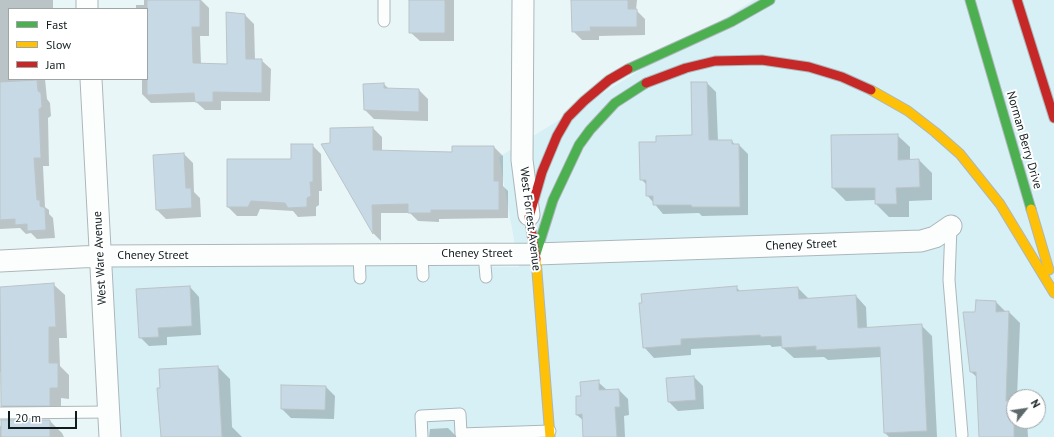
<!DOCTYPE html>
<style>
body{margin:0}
#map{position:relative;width:1054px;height:437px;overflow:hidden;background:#e9f6f8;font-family:"PT Sans",sans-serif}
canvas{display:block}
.legend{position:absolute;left:8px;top:8px;width:140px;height:72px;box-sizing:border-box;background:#fff;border:1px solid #9fa4a5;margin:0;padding:5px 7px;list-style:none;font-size:12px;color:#101b1d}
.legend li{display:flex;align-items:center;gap:8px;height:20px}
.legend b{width:20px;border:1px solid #9fa4a5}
.north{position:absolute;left:1006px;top:389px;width:40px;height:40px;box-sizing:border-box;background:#fff;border:1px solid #9fa4a5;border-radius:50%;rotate:60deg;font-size:11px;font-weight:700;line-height:16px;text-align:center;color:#101b1d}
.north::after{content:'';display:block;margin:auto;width:14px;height:18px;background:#5c686a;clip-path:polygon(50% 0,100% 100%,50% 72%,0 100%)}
.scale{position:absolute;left:8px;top:411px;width:69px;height:18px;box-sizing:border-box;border:2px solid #101b1d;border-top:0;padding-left:5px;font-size:12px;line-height:14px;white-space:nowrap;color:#101b1d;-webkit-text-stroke:3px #fff;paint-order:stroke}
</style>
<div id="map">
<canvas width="1054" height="437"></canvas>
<ul class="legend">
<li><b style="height:5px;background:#4caf50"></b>Fast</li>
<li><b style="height:5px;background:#ffc107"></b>Slow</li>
<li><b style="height:5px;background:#c62828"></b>Jam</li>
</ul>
<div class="north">N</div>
<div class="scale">20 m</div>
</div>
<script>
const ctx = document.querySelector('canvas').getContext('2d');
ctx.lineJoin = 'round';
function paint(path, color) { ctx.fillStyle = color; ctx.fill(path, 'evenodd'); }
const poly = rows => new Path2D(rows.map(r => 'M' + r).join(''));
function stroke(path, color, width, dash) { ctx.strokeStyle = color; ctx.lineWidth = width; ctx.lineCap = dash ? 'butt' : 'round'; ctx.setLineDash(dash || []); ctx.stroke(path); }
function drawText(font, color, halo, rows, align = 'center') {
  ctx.font = font + ' "PT Sans",sans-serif'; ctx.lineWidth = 4; ctx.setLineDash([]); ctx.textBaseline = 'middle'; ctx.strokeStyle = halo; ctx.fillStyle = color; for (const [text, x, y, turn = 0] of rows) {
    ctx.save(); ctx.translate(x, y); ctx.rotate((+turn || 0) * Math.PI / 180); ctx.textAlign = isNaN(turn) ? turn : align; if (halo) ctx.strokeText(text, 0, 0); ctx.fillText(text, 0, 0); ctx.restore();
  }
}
paint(poly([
 [754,0,1054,0,1054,437,116,437,93,259,519,267,499,157],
 [1014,397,1038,397,1038,421,1014,421]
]), '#d6f0f6');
paint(poly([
 [0,0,53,0,53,9,9,9,9,79,45,79,47,99,50,103,51,116,48,118,49,166,43,166,45,207,49,210,49,214,53,218,55,238,37,239,31,233,26,234,20,228,0,229],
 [144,0,201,0,209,8,209,36,200,36,201,64,228,66,245,15,254,24,255,60,261,60,271,69,270,101,221,101,221,110,205,110,196,102,151,103,142,94,142,79,147,79,147,9,136,9,136,5,144,5],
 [410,0,454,0,454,41,420,41,410,32],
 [572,0,637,0,636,10,645,19,645,35,599,36,599,40,582,40,573,31],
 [707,83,716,92,718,141,732,141,735,145,739,145,748,154,748,215,702,216,699,213,663,214,647,195,647,185,641,179,657,143,693,136],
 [384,84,389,89,419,90,428,99,428,121,374,119,365,110],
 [373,128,382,137,382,152,453,153,494,147,503,156,503,186,508,191,508,218,439,219,439,222,418,221,410,213,381,213,381,241,373,233,322,145,331,144],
 [897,135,910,147,910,160,919,160,932,173,932,200,909,201,909,217,889,217,876,204,876,200,846,201,833,188,832,136],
 [312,145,321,154,322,191,319,191,319,205,316,207,316,216,298,217,293,211,260,209,257,216,237,216,228,207],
 [184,154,193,163,194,192,200,198,201,217,166,219,157,210],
 [53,284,65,295,67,338,59,338,60,366,69,375,69,399,61,398,61,416,13,417,2,406,1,372,0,372,0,288],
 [190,287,199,297,201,335,167,337,167,345,149,346,140,337],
 [736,287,741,292,798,288,809,299,856,296,866,307,867,329,921,325,932,336,937,437,889,437,885,433,881,357,828,360,824,357,794,358,783,348,783,346,772,347,770,345,691,349,691,355,654,358,644,347],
 [996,302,1006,312,1009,312,1020,323,1017,397,1014,397,1014,421,1027,421,1028,437,980,437,978,378,971,372,976,313],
 [218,367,230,379,232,427,242,437,162,437,161,389],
 [694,377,703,386,704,409,678,411,669,402],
 [598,382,607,390,619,390,628,399,629,415,624,416,625,437,584,437,584,421,577,415,582,397],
 [326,387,335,396,334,419,291,418,282,409],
 [50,421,62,433,64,437,0,437,0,426],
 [448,428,457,437,429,437,430,429]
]), '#0003');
const building = poly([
 [147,0,200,0,200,27,192,27,193,63,227,64,226,12,245,14,246,59,262,59,262,93,213,92,213,102,195,102,194,93,147,95,147,0],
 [409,0,445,0,445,33,409,33,409,0],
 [571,0,628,0,628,9,637,9,637,27,590,27,591,31,572,32,571,0],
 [37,80,38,91,41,93,42,107,39,109,41,158,34,158,37,200,40,200,40,206,45,208,46,230,27,231,27,224,15,225,15,219,0,220,0,82,37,80],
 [691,82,707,82,709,140,732,140,732,144,739,144,740,207,692,207,691,205,653,205,653,196,646,196,646,180,640,180,639,142,656,142,656,136,692,135,691,82],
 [384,83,384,88,419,89,419,112,364,110,363,84,384,83],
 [373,127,373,150,452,152,452,146,494,146,494,181,499,181,499,210,431,210,431,213,408,213,408,204,372,205,373,234,321,144,330,143,330,128,373,127],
 [898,134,898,160,919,159,920,187,896,188,897,204,875,204,875,188,832,188,831,135,898,134],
 [291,144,313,144,313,182,310,182,311,196,307,198,307,207,288,208,285,203,251,201,248,207,227,207,227,159,291,159,291,144],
 [184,153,186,188,191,188,192,208,156,210,153,155,184,153],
 [54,283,56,327,49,327,49,363,58,363,58,388,50,388,50,406,1,406,0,287,54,283],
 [190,286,192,326,158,328,159,337,139,338,136,289,190,286],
 [737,286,737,291,798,287,799,299,856,295,858,328,922,324,927,431,884,433,880,347,816,350,816,346,782,348,781,336,761,337,760,335,681,339,681,345,643,348,639,303,642,303,641,294,737,286],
 [976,300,996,301,996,312,1009,311,1006,401,1014,400,1014,437,979,437,976,372,970,372,963,312,975,312,976,300],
 [218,366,222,437,161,437,157,388,160,388,159,369,218,366],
 [694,376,696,400,668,402,666,378,694,376],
 [599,380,599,390,619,389,620,407,615,407,617,437,583,437,582,414,576,415,576,396,581,396,580,382,599,380],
 [281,385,326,386,325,410,281,409,281,385],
 [1,420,50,420,50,437,1,437,1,420]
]);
paint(building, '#c7d9e4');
stroke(building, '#bbc4c8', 1);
const lane = poly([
 [384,21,384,0],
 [951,226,949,280,962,435],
 [484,254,486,277],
 [359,255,360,278],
 [422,255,423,276],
 [0,413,109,412],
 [422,437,421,416,460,414,461,434,550,431]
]);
const street = poly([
 [87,0,87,9],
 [523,0,522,160,529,215],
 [91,79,110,437],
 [0,261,100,256,536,254,921,241,935,237,951,226]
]);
const fast = poly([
 [970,0,1031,209],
 [628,69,731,22,770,0],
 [536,254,553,200,579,145,590,130,615,103,646,83]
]);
const slow = poly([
 [871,90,908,111,935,132,960,154,1000,204,1054,293],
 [1031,209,1049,270],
 [536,259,550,437]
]);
const jam = poly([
 [1017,0,1054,118],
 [646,83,686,68,715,61,762,60,809,67,842,77,871,90],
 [536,259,529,217,542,172,557,136,568,117,584,101,609,80,628,69]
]);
stroke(lane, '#acb7b9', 13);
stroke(street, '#acb7b9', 23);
stroke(fast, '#acb7b9', 11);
stroke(slow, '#acb7b9', 11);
stroke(jam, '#acb7b9', 11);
stroke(lane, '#fcfefe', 11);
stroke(street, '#fcfefe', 21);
stroke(fast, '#4caf50', 9);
stroke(slow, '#ffc107', 9);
stroke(jam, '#c62828', 9);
drawText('12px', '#101b1d', '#fff', [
 ["Norman Berry Drive",1024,140,74],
 ["West Forrest Avenue",530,219,83],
 ["Cheney Street",801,245,-2],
 ["Cheney Street",477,254],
 ["Cheney Street",153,256],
 ["West Ware Avenue",100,258,-93]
]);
</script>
